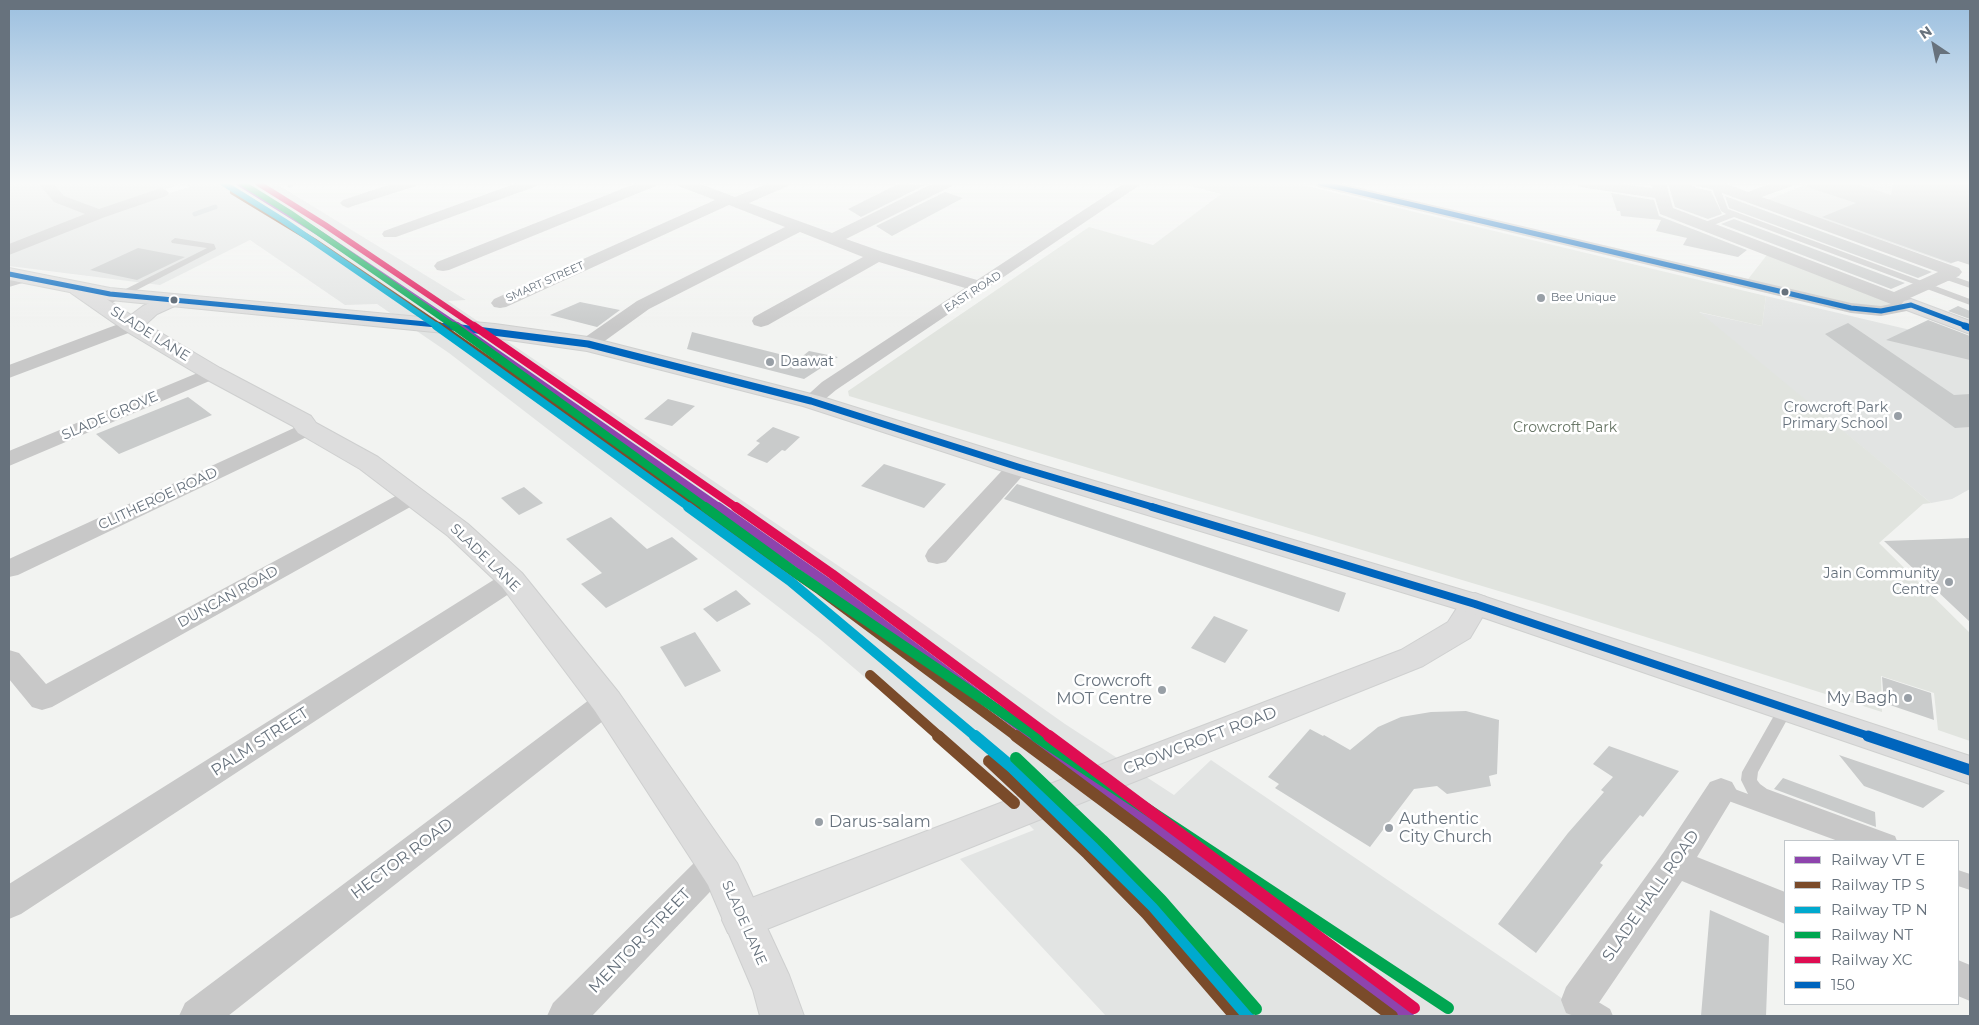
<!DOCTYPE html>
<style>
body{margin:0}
#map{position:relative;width:1979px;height:1025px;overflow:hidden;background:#f2f3f1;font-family:Montserrat,sans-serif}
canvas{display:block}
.frame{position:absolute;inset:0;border:10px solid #67727d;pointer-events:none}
.legend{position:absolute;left:1784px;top:840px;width:175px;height:165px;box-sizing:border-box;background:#fff;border:1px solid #c2c7cb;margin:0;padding:6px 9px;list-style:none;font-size:15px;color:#67727d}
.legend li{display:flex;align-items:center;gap:10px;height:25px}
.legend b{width:25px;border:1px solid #c2c7cb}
.north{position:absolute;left:1909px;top:20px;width:50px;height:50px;-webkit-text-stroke:4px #fff;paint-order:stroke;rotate:326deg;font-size:14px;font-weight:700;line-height:20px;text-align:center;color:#67727d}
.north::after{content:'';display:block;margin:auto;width:18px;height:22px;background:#67727d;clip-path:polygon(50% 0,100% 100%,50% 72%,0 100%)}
</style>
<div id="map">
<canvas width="1979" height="1025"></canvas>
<div class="frame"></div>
<ul class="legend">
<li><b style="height:6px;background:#8e44ad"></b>Railway VT E</li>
<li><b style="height:6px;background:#7a4b2a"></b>Railway TP S</li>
<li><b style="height:6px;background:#00a9ce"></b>Railway TP N</li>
<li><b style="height:6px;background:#00a651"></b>Railway NT</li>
<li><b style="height:6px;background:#df0d52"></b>Railway XC</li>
<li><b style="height:6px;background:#0065bd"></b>150</li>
</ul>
<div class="north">N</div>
</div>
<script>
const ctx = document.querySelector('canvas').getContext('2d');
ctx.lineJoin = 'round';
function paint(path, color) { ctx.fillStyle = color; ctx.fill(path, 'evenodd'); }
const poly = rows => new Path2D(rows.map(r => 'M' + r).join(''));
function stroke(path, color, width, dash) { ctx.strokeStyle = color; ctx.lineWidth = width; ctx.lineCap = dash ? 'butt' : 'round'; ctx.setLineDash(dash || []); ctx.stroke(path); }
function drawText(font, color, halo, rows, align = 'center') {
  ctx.font = font + ' Montserrat,sans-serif'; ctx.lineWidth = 5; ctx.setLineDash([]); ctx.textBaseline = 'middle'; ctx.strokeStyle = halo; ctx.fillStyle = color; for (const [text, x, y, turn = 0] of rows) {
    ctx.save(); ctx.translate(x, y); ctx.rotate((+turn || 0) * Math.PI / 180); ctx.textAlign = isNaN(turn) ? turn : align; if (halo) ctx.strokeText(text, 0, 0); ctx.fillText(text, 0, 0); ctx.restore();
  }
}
paint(poly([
 [9,183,183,183,88,216,9,247],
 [184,183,275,183,466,300,448,301,905,611,1065,724,1174,795,1211,760,1588,1016,1106,1016,960,859,1034,830,992,786,820,639,449,353,377,304,345,305,250,240,160,285,9,266,9,252,120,208,190,187],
 [1810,183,1880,183,1970,212,1970,254,1951,264,1767,200],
 [1766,296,1970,344,1970,489,1952,499,1931,503,1697,312,1762,326]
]), '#e2e4e3');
paint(poly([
 [142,183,153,183,156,192,104,208,83,199,94,196,98,199,143,187],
 [1179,183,1294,183,1766,296,1762,326,1699,312,1931,503,1923,504,1879,543,1970,633,1970,741,1938,730,1934,693,1881,676,1882,712,1542,604,849,396,848,391,1089,227,1153,245,1221,194],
 [1770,251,1911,305,1881,311,1745,283]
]), '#e1e4df');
stroke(poly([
 [290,185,293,183],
 [195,214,215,207]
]), '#c8cfd2', 5);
paint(poly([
 [900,183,925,185,861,217,848,209],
 [1668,183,1689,183,1696,188,1711,191,1722,214,1708,219,1675,207],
 [1807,183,1855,183,1891,195,1893,183,1970,183,1970,265,1958,261,1951,263,1822,217,1856,203,1807,187],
 [945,192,963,198,892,236,876,226],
 [1611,193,1654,200,1659,216,1747,250,1738,257,1683,245,1687,238,1656,231,1661,220,1621,216,1620,211,1617,211],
 [1725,196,1932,272,1918,278,1729,208],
 [1734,219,1905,283,1891,289,1721,224],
 [138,248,185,257,137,280,90,270],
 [580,302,620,310,597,327,550,315],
 [1958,306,1970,311,1970,319,1948,311],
 [1928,320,1970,336,1970,360,1886,340],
 [1848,323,1954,395,1970,394,1970,427,1955,428,1825,334],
 [692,332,799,359,809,351,838,357,804,379,687,349],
 [188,397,212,415,119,454,96,434],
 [668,399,695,406,672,426,644,419],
 [773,427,800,437,785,451,782,450,767,463,747,455,760,443,756,441],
 [884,464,946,484,924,508,861,486],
 [1017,484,1346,593,1339,612,1004,499],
 [524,487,543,503,519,515,501,498],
 [611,517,647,549,672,537,698,559,606,608,581,584,602,573,566,539],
 [1970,538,1970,622,1884,541],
 [736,590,751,604,717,622,703,609],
 [1214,616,1248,630,1225,663,1191,648],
 [695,632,721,671,685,687,660,647],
 [1882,677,1931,693,1934,720,1884,703],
 [1466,711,1499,720,1497,774,1489,776,1491,786,1447,794,1437,786,1414,789,1370,847,1275,788,1279,784,1268,777,1310,729,1323,736,1324,735,1350,750,1378,727,1401,717,1431,712],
 [1609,746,1679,771,1643,817,1640,815,1600,863,1603,865,1536,953,1498,924,1568,833,1604,792,1601,790,1613,777,1593,764],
 [1839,755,1945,791,1923,808,1864,786],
 [1783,778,1875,812,1876,827,1774,789],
 [1710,910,1769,936,1766,1016,1701,1016]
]), '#c9cbcb');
const secondary = poly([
 [1911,299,1970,321,1970,334,1904,309,1901,305,1904,301,1911,299],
 [1475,593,1486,597,1490,604,1470,638,1423,666,742,939,728,933,722,920,728,907,1401,650,1448,622,1464,597,1475,593]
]);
const primary = poly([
 [78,283,85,285,131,315,143,306,165,296,172,294,179,296,182,300,179,304,157,314,146,324,220,368,311,416,316,423,378,457,468,524,522,573,619,693,737,863,789,975,804,1016,760,1016,753,990,708,885,595,711,502,587,448,536,360,469,298,433,293,426,204,378,124,330,71,293,68,289,71,285,78,283]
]);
const highway = poly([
 [9,268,110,288,495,324,588,337,819,396,1027,461,1486,597,1970,756,1970,784,1464,611,1009,473,803,406,587,351,495,338,110,300,9,280,9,268]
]);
stroke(secondary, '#cfd0d0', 2);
stroke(primary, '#cecfcf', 2);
stroke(highway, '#cfd0cf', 2);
paint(poly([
 [1710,183,1718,183,1728,209,1970,299,1970,305,1734,217,1706,228,1700,228,1700,224,1726,214,1721,211,1710,183],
 [175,238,214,244,216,249,106,306,100,306,100,302,207,248,172,243,171,241,175,238],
 [1944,273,1970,282,1970,288,1941,278,1941,274,1944,273],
 [1785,703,1790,705,1793,709,1758,772,1757,780,1760,784,1767,789,1895,836,1897,841,1838,841,1715,796,1713,791,1715,786,1721,784,1748,794,1741,780,1742,772,1780,705,1785,703],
 [1958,870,1970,874,1970,890,1958,886,1958,870],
 [1580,991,1610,1009,1613,1016,1586,1016,1573,1008,1570,1001,1573,994,1580,991]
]), '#c8c8c8');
paint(poly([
 [38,183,53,183,64,196,99,209,161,188,166,190,169,193,166,196,105,217,9,255,9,244,85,214,54,202,38,183],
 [394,183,418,183,416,186,353,206,348,208,343,206,340,203,343,200,394,183],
 [517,183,539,183,537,186,396,237,384,237,382,234,384,231,517,183],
 [637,183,658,183,656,186,449,270,443,271,437,270,434,266,437,262,637,183],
 [676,183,698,183,735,197,769,183,790,183,788,186,749,203,832,233,934,183,954,183,952,186,846,239,883,252,977,280,1125,183,1143,183,836,390,818,405,811,407,804,405,801,401,822,382,965,288,879,262,768,325,761,327,754,325,752,321,754,317,863,257,800,232,649,309,595,348,588,350,581,348,578,344,581,340,637,301,785,227,729,205,506,307,500,308,494,307,491,303,494,299,715,200,678,186,676,183],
 [1311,183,1339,183,1851,303,1881,306,1891,304,1660,214,1655,198,1580,187,1573,183,1616,183,1652,188,1651,183,1666,183,1673,208,1894,292,1938,272,1711,189,1696,186,1694,183,1724,183,1748,192,1772,183,1794,183,1792,186,1762,197,1959,268,1962,272,1959,276,1910,298,1917,301,1920,305,1917,309,1881,316,1851,313,1318,187,1311,183],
 [23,272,29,273,32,277,29,281,9,287,9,276,23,272],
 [132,319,139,321,141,325,139,329,9,378,9,365,132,319],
 [212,367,219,369,222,373,219,377,9,466,9,451,212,367],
 [307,422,315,423,318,428,315,433,18,575,9,577,9,559,307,422],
 [1018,460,1026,462,1029,467,1026,472,946,562,937,564,928,562,925,556,928,550,1010,462,1018,460],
 [413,489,421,491,425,496,421,501,52,707,42,710,32,707,9,679,9,650,19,653,46,684,405,491,413,489],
 [512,571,521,574,525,580,521,586,21,914,9,919,9,884,503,574,512,571],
 [607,691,617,694,621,702,617,710,228,1016,179,1016,185,1003,597,694,607,691],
 [1721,778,1732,782,1737,791,1697,857,1785,892,1785,924,1682,881,1592,1013,1584,1016,1574,1016,1566,1013,1561,1000,1566,987,1663,853,1710,782,1721,778],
 [714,850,726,855,731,865,726,875,592,1016,547,1016,553,1003,702,855,714,850],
 [1958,960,1970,965,1970,1001,1958,996,1958,960]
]), '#c8c8c8');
paint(secondary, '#ddd');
paint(primary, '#ddd');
paint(highway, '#ddd');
stroke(poly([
 [1320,183,1851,308,1881,311,1911,305],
 [9,274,110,294,458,327],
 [1911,305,1969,327]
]), '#0065bd', 5);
stroke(poly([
 [445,326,588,344,811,401,1018,467,1156,508],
 [1965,326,1970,328]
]), '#0065bd', 7);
stroke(poly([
 [1152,507,1475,604,1872,737]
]), '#0065bd', 8);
stroke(poly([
 [1868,736,1970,770]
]), '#0065bd', 11);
stroke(poly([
 [239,183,319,233,459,327]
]), '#8e44ad', 6);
stroke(poly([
 [457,326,720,508]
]), '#8e44ad', 8);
stroke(poly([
 [718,507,826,582,1034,737]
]), '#8e44ad', 10);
stroke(poly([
 [1032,736,1408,1016]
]), '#8e44ad', 12);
stroke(poly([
 [233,192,314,241,441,327]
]), '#7a4b2a', 6);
stroke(poly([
 [439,326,702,508]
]), '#7a4b2a', 8);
stroke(poly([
 [700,507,820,590,1017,737],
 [870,675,940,737]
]), '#7a4b2a', 10);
stroke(poly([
 [938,736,1014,803],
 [1016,736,1392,1016],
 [989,761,1088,854,1147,914,1235,1016]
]), '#7a4b2a', 12);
stroke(poly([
 [223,183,284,221,438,327]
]), '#00a9ce', 6);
stroke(poly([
 [436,326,690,508]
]), '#00a9ce', 8);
stroke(poly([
 [688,507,790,581,976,737]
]), '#00a9ce', 10);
stroke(poly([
 [975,736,1013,768,1154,907,1248,1016]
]), '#00a9ce', 12);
stroke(poly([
 [242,183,290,213,455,327]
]), '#00a651', 6);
stroke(poly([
 [454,326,707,508]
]), '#00a651', 8);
stroke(poly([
 [705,507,796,573,1038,737]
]), '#00a651', 10);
stroke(poly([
 [1036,736,1448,1008],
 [1016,758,1102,840,1161,900,1256,1009]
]), '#00a651', 12);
stroke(poly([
 [258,183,325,225,476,327]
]), '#df0d52', 6);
stroke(poly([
 [474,326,737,508]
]), '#df0d52', 8);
stroke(poly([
 [736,507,832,574,1051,737]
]), '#df0d52', 10);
stroke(poly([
 [1049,736,1414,1008]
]), '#df0d52', 12);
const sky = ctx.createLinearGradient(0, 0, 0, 327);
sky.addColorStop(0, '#9bbfdf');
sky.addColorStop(0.56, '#f9faf9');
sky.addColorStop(1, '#f9faf900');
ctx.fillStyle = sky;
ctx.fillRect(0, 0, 1979, 327);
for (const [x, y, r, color] of [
 [1785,292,4.5,"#67727d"],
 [1541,298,5,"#989fa6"],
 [174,300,4.5,"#67727d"],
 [770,362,5,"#989fa6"],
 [1898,416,5,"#989fa6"],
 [1949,582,5,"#989fa6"],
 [1162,690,5,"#989fa6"],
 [1908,698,5,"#989fa6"],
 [819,822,5,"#989fa6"],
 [1389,828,5,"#989fa6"]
]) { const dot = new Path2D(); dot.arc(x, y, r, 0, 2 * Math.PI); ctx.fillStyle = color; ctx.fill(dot); stroke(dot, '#fff', 2); }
drawText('11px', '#67727d', '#fff', [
 ["SMART STREET",545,282,-24],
 ["EAST ROAD",973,292,-33]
]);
drawText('11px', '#67727d', '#fff', [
 ["Bee Unique",1551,298]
], 'left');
drawText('14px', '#67727d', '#fff', [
 ["SLADE LANE",150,334,32],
 ["SLADE GROVE",110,416,-23],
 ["CLITHEROE ROAD",158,499,-25],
 ["SLADE LANE",485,558,44],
 ["DUNCAN ROAD",228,597,-29],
 ["SLADE LANE",744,923,66]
]);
drawText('14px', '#67727d', '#fff', [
 ["Daawat",780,362,"left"],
 ["Crowcroft Park",1888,408],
 ["Primary School",1888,424],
 ["Jain Community",1939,574],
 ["Centre",1939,590]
], 'right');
drawText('14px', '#677565', '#fff', [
 ["Crowcroft Park",1565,428]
]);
drawText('16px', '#67727d', '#fff', [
 ["Crowcroft",1152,681],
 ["MOT Centre",1152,699],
 ["My Bagh",1898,698],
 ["Authentic",1399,819,"left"],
 ["City Church",1399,837,"left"],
 ["Darus-salam",829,822,"left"]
], 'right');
drawText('16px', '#67727d', '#fff', [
 ["CROWCROFT ROAD",1200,741,-21],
 ["PALM STREET",260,742,-33],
 ["HECTOR ROAD",402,859,-37],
 ["SLADE HALL ROAD",1651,896,-55],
 ["MENTOR STREET",640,941,-46]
]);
</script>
